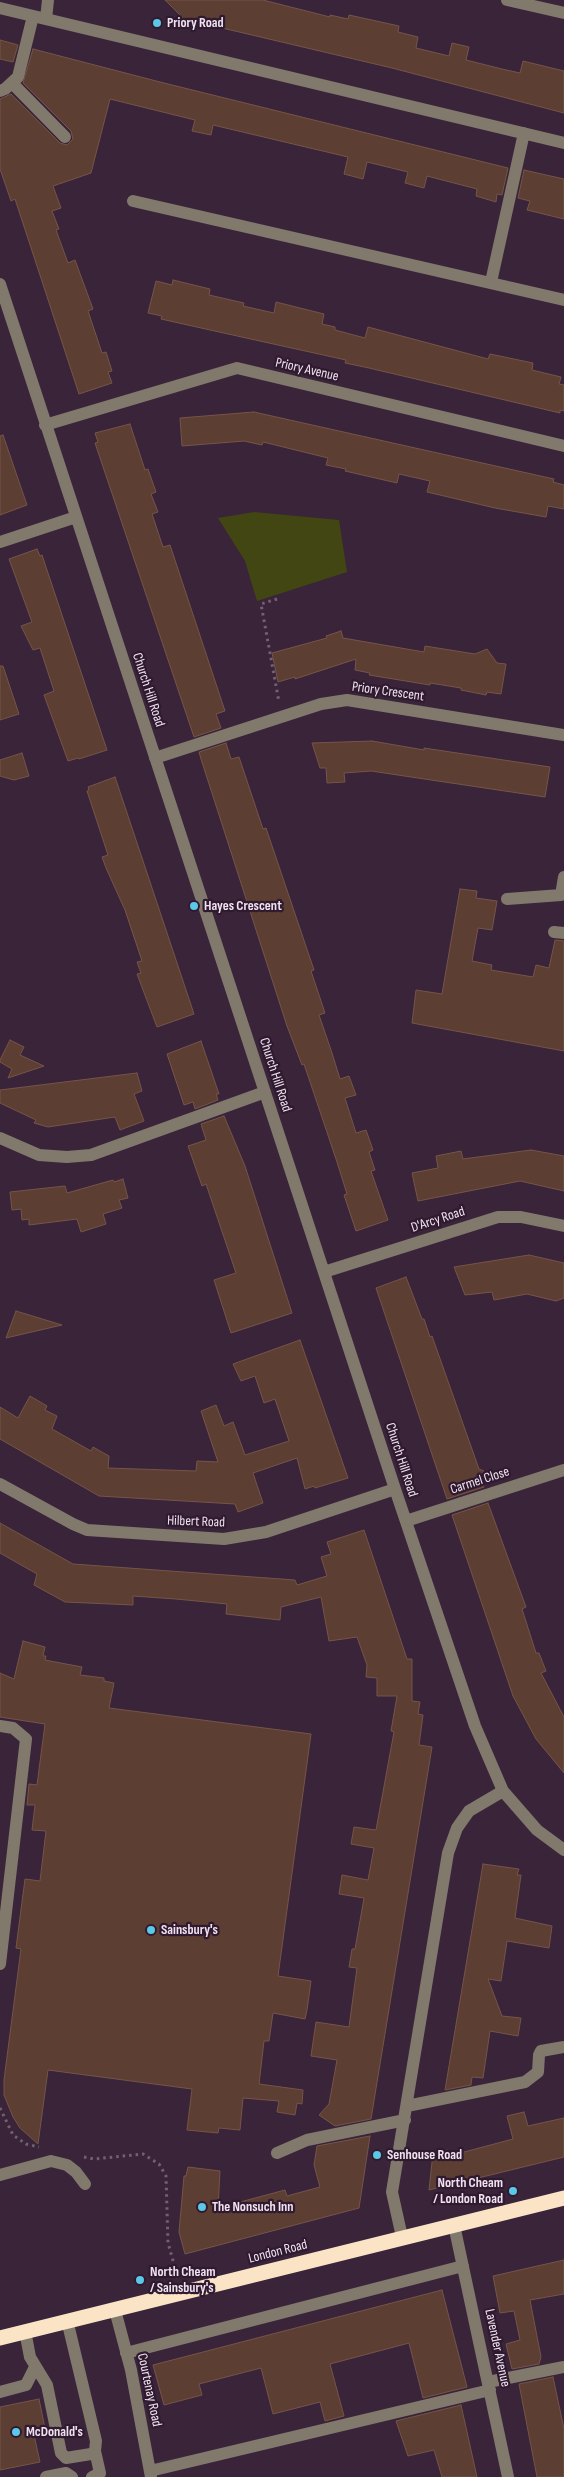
<!DOCTYPE html>
<style>
body{margin:0}
canvas{display:block;background:#392439}
</style>
<canvas width="564" height="2477"></canvas>
<script>
const ctx = document.querySelector('canvas').getContext('2d');
ctx.lineJoin = 'round';
function paint(path, color) { ctx.fillStyle = color; ctx.fill(path, 'evenodd'); }
const poly = rows => new Path2D(rows.map(r => 'M' + r).join(''));
function stroke(path, color, width, dash) { ctx.strokeStyle = color; ctx.lineWidth = width; ctx.lineCap = dash ? 'butt' : 'round'; ctx.setLineDash(dash || []); ctx.stroke(path); }
function drawText(font, color, halo, rows, align = 'center') {
  ctx.font = font + ' "Sofia Sans Condensed",sans-serif'; ctx.lineWidth = 4.5; ctx.setLineDash([]); ctx.textBaseline = 'middle'; ctx.strokeStyle = halo; ctx.fillStyle = color; for (const [text, x, y, turn = 0] of rows) {
    ctx.save(); ctx.translate(x, y); ctx.rotate((+turn || 0) * Math.PI / 180); ctx.textAlign = isNaN(turn) ? turn : align; if (halo) ctx.strokeText(text, 0, 0); ctx.fillText(text, 0, 0); ctx.restore();
  }
}
paint(poly([
 [254,512,339,520,347,572,257,601,245,561,218,518]
]), '#414612');
const building = poly([
 [165,0,263,0,330,17,330,15,348,19,349,15,399,26,398,32,418,37,416,48,449,56,452,43,469,47,466,60,502,69,520,73,523,61,564,71,564,113,392,68,184,19,165,0],
 [0,40,18,45,13,62,0,59,0,40],
 [33,49,160,82,508,168,502,195,497,194,496,202,476,196,477,189,427,176,424,188,405,183,408,172,367,162,363,179,344,174,348,157,213,125,211,135,192,131,195,120,110,99,91,173,53,186,61,208,52,211,59,229,56,230,68,263,75,260,93,309,88,311,102,353,106,352,112,371,108,372,112,383,79,394,15,199,11,201,0,169,0,99,11,94,60,143,67,145,73,139,71,131,23,83,33,49],
 [524,170,564,179,564,219,527,210,530,201,518,198,524,170],
 [173,280,210,289,209,295,244,303,243,306,274,313,276,302,324,314,322,324,335,327,335,330,365,338,368,327,488,359,490,354,533,363,532,370,561,377,559,384,564,385,564,411,560,410,560,413,369,368,345,363,346,360,210,330,161,319,162,316,148,313,156,281,172,285,173,280],
 [254,412,554,479,553,482,564,485,564,509,548,506,546,517,495,508,427,492,430,481,399,474,397,483,345,471,346,469,326,465,328,458,263,442,262,445,244,441,182,446,180,418,254,412],
 [130,424,145,470,148,469,156,492,151,494,158,512,152,514,163,547,170,545,225,711,216,714,221,728,194,737,95,443,98,442,95,433,130,424],
 [3,435,27,505,0,515,0,436,3,435],
 [37,549,40,556,42,555,107,750,79,759,78,758,68,761,44,695,54,691,40,648,33,650,21,626,32,622,9,559,37,549],
 [341,631,343,638,424,652,425,646,475,654,487,649,497,663,506,664,501,694,487,692,486,695,461,690,461,688,430,683,430,685,369,675,370,673,355,670,356,659,295,679,295,677,278,682,272,653,327,638,326,636,341,631],
 [0,666,3,666,19,714,0,720,0,666],
 [372,741,424,750,424,748,550,767,545,797,371,771,344,773,345,782,327,783,326,768,320,768,312,743,372,741],
 [226,743,231,759,239,757,263,829,266,828,314,970,311,971,325,1013,319,1015,332,1053,340,1079,349,1076,356,1095,345,1098,356,1133,366,1130,373,1150,369,1152,375,1170,371,1171,388,1220,356,1231,344,1195,347,1194,337,1162,304,1064,302,1065,287,1026,201,759,199,752,226,743],
 [22,753,29,776,14,780,0,776,0,760,22,753],
 [115,777,194,1014,157,1027,137,974,141,973,137,962,142,961,125,910,106,868,102,857,108,855,87,791,89,790,88,787,115,777],
 [460,889,477,891,476,898,497,901,492,930,478,928,472,961,492,965,491,970,533,977,536,965,549,968,555,940,564,941,564,1051,412,1023,416,990,442,994,460,889],
 [10,1040,24,1047,20,1055,44,1066,8,1078,12,1069,0,1062,0,1060,10,1040],
 [201,1041,219,1094,216,1094,218,1100,195,1109,193,1102,184,1105,167,1054,201,1041],
 [137,1073,142,1091,134,1094,144,1121,120,1130,115,1117,48,1127,34,1123,36,1120,0,1103,0,1090,137,1073],
 [224,1116,245,1166,292,1313,231,1333,214,1280,236,1273,206,1184,202,1186,188,1146,206,1140,201,1124,224,1116],
 [531,1150,564,1156,564,1191,520,1181,418,1201,412,1173,438,1168,436,1156,461,1151,463,1159,531,1150],
 [123,1179,128,1198,119,1200,122,1208,103,1214,106,1224,81,1232,77,1219,29,1225,29,1219,22,1220,21,1209,12,1210,10,1192,65,1186,67,1193,113,1180,114,1182,123,1179],
 [529,1255,564,1263,564,1298,556,1301,527,1294,494,1300,492,1292,465,1295,454,1267,529,1255],
 [406,1277,422,1319,424,1319,430,1337,432,1336,479,1469,484,1471,481,1478,484,1487,447,1499,376,1288,406,1277],
 [16,1311,62,1325,6,1338,16,1311],
 [300,1340,348,1478,315,1488,314,1486,305,1489,297,1458,253,1473,263,1503,238,1512,235,1504,99,1496,0,1439,0,1407,18,1418,30,1396,47,1406,45,1410,57,1416,52,1429,91,1451,93,1447,109,1456,108,1468,196,1471,197,1461,218,1462,201,1411,216,1405,224,1426,233,1422,245,1455,289,1441,275,1399,264,1403,255,1376,241,1381,233,1364,300,1340],
 [488,1503,526,1607,522,1609,536,1653,539,1653,546,1671,541,1673,564,1717,564,1773,536,1739,513,1696,452,1515,488,1503],
 [0,1523,73,1564,295,1580,297,1585,327,1576,321,1557,331,1554,327,1542,364,1530,407,1659,412,1659,412,1701,420,1702,418,1714,423,1715,419,1745,432,1747,371,2119,335,2126,319,2115,329,2104,337,2060,311,2056,316,2022,349,2027,357,1968,349,1967,352,1949,355,1949,364,1898,339,1894,342,1875,368,1880,374,1848,351,1844,354,1827,376,1830,394,1732,391,1731,397,1696,377,1696,377,1678,366,1677,367,1665,357,1637,329,1641,321,1597,281,1607,280,1620,226,1614,227,1604,176,1599,133,1596,133,1605,65,1602,34,1585,37,1574,0,1553,0,1523],
 [23,1641,45,1647,43,1656,46,1656,45,1660,82,1667,80,1675,104,1678,104,1681,114,1683,109,1708,311,1734,278,1976,311,1981,307,2010,305,2019,273,2013,269,2041,264,2041,259,2084,303,2090,302,2104,297,2103,295,2115,277,2112,279,2101,243,2098,240,2130,219,2128,218,2133,187,2130,192,2089,48,2070,38,2144,20,2128,13,2117,4,2095,4,2080,21,1949,16,1948,25,1879,40,1881,46,1831,32,1830,35,1805,27,1805,29,1784,37,1785,45,1724,0,1717,0,1673,14,1679,23,1641],
 [483,1864,519,1869,517,1875,521,1875,515,1918,552,1926,549,1948,507,1941,501,1981,488,1979,502,2016,521,2018,518,2036,490,2031,483,2078,472,2077,471,2085,445,2090,483,1864],
 [524,2112,528,2126,564,2118,564,2157,429,2190,433,2153,448,2150,449,2156,513,2139,507,2116,524,2112],
 [370,2136,359,2208,185,2254,179,2232,184,2176,186,2176,188,2167,220,2171,218,2208,285,2190,287,2196,320,2187,314,2165,317,2146,370,2136],
 [564,2260,564,2294,530,2300,541,2357,539,2364,512,2369,506,2344,520,2340,514,2311,500,2313,493,2276,564,2260],
 [442,2290,467,2387,423,2398,409,2343,330,2364,344,2416,325,2421,320,2402,273,2414,261,2368,199,2384,202,2395,164,2405,153,2365,442,2290],
 [553,2377,564,2429,564,2477,537,2477,519,2384,553,2377],
 [39,2399,46,2433,34,2435,40,2462,0,2470,0,2407,39,2399],
 [461,2405,477,2477,442,2477,434,2450,408,2456,396,2421,461,2405]
]);
paint(building, '#5d3e33');
stroke(building, '#755449', 1);
stroke(poly([
 [277,599,261,604,279,702],
 [0,2108,13,2135,26,2144,39,2147],
 [84,2157,94,2159,143,2154,159,2164,166,2176,168,2243,178,2278]
]), '#736073', 3, [2.5, 4]);
stroke(poly([
 [507,0,564,13],
 [0,8,564,143],
 [46,19,48,0],
 [12,83,65,137],
 [0,91,5,89,18,77,33,16],
 [133,201,564,300],
 [491,282,524,133],
 [0,284,395,1489,475,1726,503,1791,537,1830,564,1850],
 [45,425,237,368,564,446],
 [0,542,76,517],
 [155,758,321,704,347,700,564,735],
 [507,899,561,895,564,877],
 [554,932,564,933],
 [0,1138,39,1155,67,1157,91,1155,265,1092],
 [324,1272,498,1217,521,1217,564,1226],
 [0,1484,73,1524,87,1530,224,1539,266,1532,395,1489],
 [406,1521,564,1470],
 [0,1726,13,1728,26,1739,0,1964],
 [407,2106,525,2082,538,2072,539,2055,541,2051,564,2047],
 [277,2153,307,2140,405,2120],
 [0,2175,51,2161,67,2165,76,2172,85,2184],
 [454,2225,508,2477],
 [402,2237,392,2192,448,1853,457,1828,469,1811,503,1791],
 [115,2310,131,2370,151,2477],
 [25,2331,30,2357,47,2385,61,2453,66,2458,91,2454,95,2451,96,2441,67,2320],
 [126,2353,463,2266],
 [488,2382,564,2367],
 [0,2392,26,2385,35,2367],
 [150,2471,490,2390],
 [46,2477,66,2473,72,2477],
 [92,2477,100,2473,95,2451]
]), '#82796d', 12);
stroke(poly([
 [0,2338,564,2198]
]), '#fae4c5', 15);
for (const [x, y, r, color] of [
 [157,23,5,"#5ac8e6"],
 [194,906,5,"#5ac8e6"],
 [151,1930,5,"#5ac8e6"],
 [377,2155,5,"#5ac8e6"],
 [513,2191,5,"#5ac8e6"],
 [202,2207,5,"#5ac8e6"],
 [140,2280,5,"#5ac8e6"],
 [16,2432,5,"#5ac8e6"]
]) { const dot = new Path2D(); dot.arc(x, y, r, 0, 2 * Math.PI); ctx.fillStyle = color; ctx.fill(dot); stroke(dot, '#2f1a2f', 2); }
drawText('bold 14px', '#f0e2f0', '#2f1a2f', [
 ["Priory Road",167,23],
 ["Hayes Crescent",204,906],
 ["Sainsbury's",161,1930],
 ["Senhouse Road",387,2155],
 ["North Cheam",503,2183,"right"],
 ["/ London Road",503,2199,"right"],
 ["The Nonsuch Inn",212,2207],
 ["North Cheam",150,2272],
 ["/ Sainsbury's",150,2288],
 ["McDonald's",26,2432]
], 'left');
drawText('14px', '#f0e2f0', '#2f1a2f', [
 ["Priory Avenue",307,370,13],
 ["Church Hill Road",148,690,72],
 ["Priory Crescent",388,692,8],
 ["Church Hill Road",275,1075,72],
 ["D'Arcy Road",438,1220,-18],
 ["Church Hill Road",401,1460,72],
 ["Carmel Close",480,1481,-18],
 ["Hilbert Road",196,1522,2],
 ["London Road",278,2252,-14],
 ["Lavender Avenue",497,2348,78],
 ["Courtenay Road",149,2390,78]
]);
</script>
